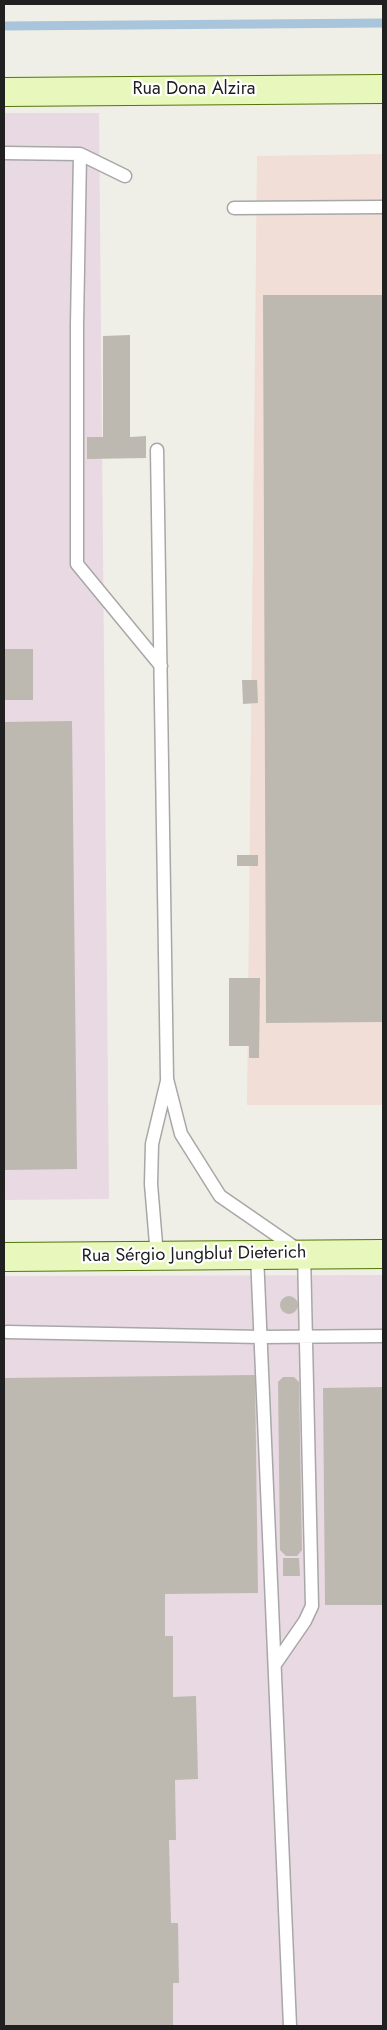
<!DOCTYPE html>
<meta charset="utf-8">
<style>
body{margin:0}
#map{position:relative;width:387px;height:2030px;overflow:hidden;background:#f0efe7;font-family:Jost,sans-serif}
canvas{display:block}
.frame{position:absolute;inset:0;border:5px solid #202020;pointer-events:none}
</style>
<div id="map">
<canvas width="387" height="2030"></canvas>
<div class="frame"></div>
</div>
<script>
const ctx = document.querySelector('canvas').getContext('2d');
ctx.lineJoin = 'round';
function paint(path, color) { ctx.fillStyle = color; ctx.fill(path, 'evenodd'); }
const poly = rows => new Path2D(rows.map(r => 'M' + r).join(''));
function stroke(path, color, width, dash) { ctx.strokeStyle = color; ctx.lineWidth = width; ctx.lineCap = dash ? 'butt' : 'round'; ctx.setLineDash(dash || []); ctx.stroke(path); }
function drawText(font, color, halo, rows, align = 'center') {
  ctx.font = font + ' Jost,sans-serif'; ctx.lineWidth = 4.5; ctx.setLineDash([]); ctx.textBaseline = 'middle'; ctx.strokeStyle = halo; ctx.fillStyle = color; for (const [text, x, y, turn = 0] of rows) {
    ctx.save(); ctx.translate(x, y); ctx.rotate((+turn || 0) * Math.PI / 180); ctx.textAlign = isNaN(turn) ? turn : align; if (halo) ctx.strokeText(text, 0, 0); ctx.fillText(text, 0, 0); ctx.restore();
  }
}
paint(poly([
 [383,154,383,1105,247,1105,257,156]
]), '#f0ded7');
paint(poly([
 [4,113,99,113,109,1199,4,1200],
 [383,1275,383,2026,4,2026,4,1276]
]), '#e9d9e3');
stroke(poly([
 [4,26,383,23]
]), '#a9c5dc', 9);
paint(poly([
 [263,295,383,295,383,1022,266,1023],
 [130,335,130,437,146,436,146,458,87,459,87,437,103,437,103,336],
 [4,649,33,649,33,700,4,700],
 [242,680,257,680,258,703,243,704],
 [72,721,77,1169,4,1170,4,722],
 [237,855,258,855,258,866,237,866],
 [229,978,260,978,259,1058,249,1058,249,1046,229,1046],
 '280 1305a9 9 0 1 1 18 0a9 9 0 1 1-18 0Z',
 [255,1375,258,1593,165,1594,165,1636,173,1636,173,1697,196,1696,198,1779,175,1780,176,1840,169,1840,171,1923,178,1923,179,1983,173,1983,173,2026,4,2026,4,1378],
 [283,1377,294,1377,299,1382,302,1550,297,1556,286,1556,280,1550,278,1382],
 [383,1387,383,1605,325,1605,323,1388],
 [283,1558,299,1558,300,1576,283,1576]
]), '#bdb9b0');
const lane = poly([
 [4,153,80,154,77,325,77,564,161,666],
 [80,154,125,176],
 [234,208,383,207],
 [157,450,167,1079,181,1134,220,1196,304,1254,312,1606,305,1621,276,1663],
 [257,1255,290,2026],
 [157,1256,151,1184,152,1144,167,1081],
 [7,1332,261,1337,383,1336]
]);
const secondary = poly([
 [4,92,383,89],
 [4,1257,383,1254]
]);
stroke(lane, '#a7a7a7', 15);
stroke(secondary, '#527608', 30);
stroke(lane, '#fff', 12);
stroke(secondary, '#e8f8bd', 28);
drawText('18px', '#202020', '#fff', [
 ["Rua Dona Alzira",194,90],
 ["Rua Sérgio Jungblut Dieterich",194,1255,-1]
]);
</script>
